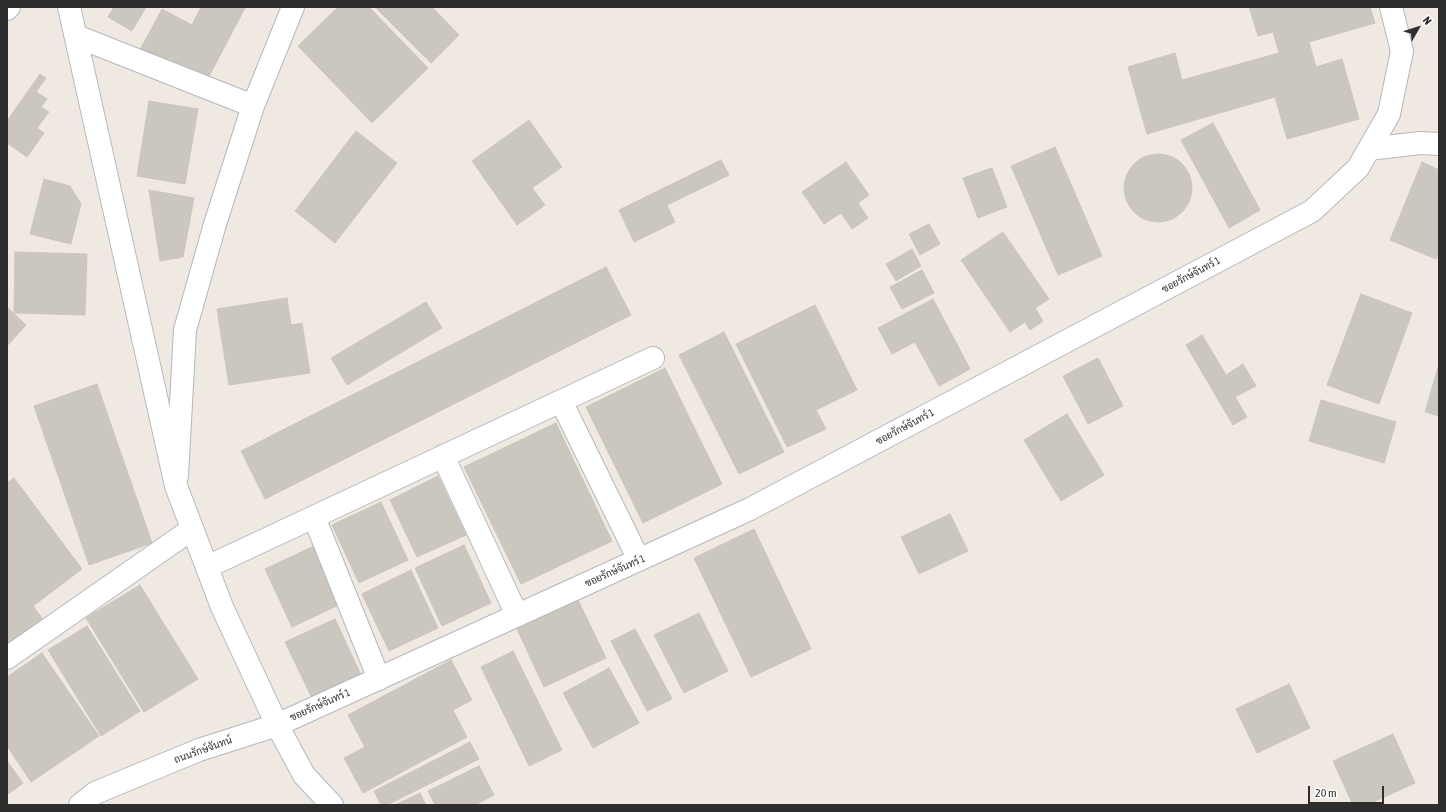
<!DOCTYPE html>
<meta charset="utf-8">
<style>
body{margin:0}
#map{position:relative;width:1446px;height:812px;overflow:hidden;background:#efe9e1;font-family:"Asap Condensed",sans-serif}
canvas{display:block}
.frame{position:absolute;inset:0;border:8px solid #2e2e2e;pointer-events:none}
.north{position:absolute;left:1398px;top:8px;width:40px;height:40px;-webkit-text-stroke:3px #fff;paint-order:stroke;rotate:51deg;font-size:11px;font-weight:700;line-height:16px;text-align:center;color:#2e2e2e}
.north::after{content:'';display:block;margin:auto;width:14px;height:18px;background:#2e2e2e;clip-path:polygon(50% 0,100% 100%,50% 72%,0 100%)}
.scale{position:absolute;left:1308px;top:786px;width:76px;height:18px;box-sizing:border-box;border:2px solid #2e2e2e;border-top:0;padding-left:5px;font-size:12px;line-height:14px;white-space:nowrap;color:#2e2e2e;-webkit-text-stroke:3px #fff;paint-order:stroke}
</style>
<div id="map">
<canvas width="1446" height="812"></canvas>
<div class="frame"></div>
<div class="north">N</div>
<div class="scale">20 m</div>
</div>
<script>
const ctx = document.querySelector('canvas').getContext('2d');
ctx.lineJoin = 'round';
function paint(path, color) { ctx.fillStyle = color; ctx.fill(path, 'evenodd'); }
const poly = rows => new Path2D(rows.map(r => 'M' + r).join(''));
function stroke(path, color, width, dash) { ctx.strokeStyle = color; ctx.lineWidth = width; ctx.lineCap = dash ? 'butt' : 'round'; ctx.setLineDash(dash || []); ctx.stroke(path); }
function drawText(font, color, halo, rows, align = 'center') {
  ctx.font = font + ' "Asap Condensed",Sarabun,sans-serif'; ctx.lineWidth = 3.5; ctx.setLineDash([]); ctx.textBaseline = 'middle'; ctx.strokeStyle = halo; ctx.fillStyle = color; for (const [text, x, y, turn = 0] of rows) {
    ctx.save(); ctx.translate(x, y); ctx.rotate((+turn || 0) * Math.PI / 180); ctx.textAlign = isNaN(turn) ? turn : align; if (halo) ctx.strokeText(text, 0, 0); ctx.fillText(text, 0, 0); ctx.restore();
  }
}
const building = poly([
 [114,7,146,7,132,31,108,17,114,7],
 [201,7,245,8,205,84,140,50,162,9,192,25,201,7],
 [338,7,369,7,428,68,372,123,298,46,338,7],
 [375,7,432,7,459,35,431,63,375,7],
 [1249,7,1370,7,1375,23,1309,42,1316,67,1342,59,1359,119,1287,139,1275,97,1147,134,1128,67,1175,53,1182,80,1279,53,1273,32,1258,36,1249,7],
 [40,74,46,78,36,92,47,99,41,107,49,112,37,128,44,133,27,157,7,143,7,121,40,74],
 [149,101,198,109,185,184,137,176,149,101],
 [529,120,562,167,532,188,545,205,517,225,472,161,529,120],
 [1213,123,1260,210,1229,228,1181,140,1213,123],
 [356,131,397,163,335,243,295,211,356,131],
 [1055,147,1102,256,1058,275,1011,166,1055,147],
 '1124 188a34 34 0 1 1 68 0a34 34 0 1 1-68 0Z',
 [721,160,729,175,667,205,675,222,634,242,619,210,721,160],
 [846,162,869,195,858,203,868,218,852,229,841,213,824,224,802,192,846,162],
 [1422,162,1439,170,1439,251,1436,259,1390,240,1422,162],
 [992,168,1007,207,978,218,963,178,992,168],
 [44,179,70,186,81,204,71,244,30,234,44,179],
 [149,190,194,198,183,257,160,261,149,190],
 [929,224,940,244,920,255,909,234,929,224],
 [1003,232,1049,299,1035,308,1043,321,1030,330,1025,322,1010,332,961,260,1003,232],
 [912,249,921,266,896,281,886,264,912,249],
 [15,252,87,254,85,315,14,313,15,252],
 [606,267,631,315,265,499,241,451,606,267],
 [922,270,934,293,902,309,890,287,922,270],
 [1361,294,1412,313,1379,404,1327,385,1361,294],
 [287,298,291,325,302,323,310,373,229,385,217,309,287,298],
 [933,299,970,369,939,386,915,342,892,354,878,328,933,299],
 [426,302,442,328,347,385,331,358,426,302],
 [815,305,857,390,816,410,826,429,787,447,736,344,815,305],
 [7,307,26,325,7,346,7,307],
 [724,332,784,452,739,474,679,355,724,332],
 [1202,335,1226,375,1243,364,1256,386,1235,397,1247,417,1233,425,1186,345,1202,335],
 [1098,358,1123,406,1088,424,1063,376,1098,358],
 [1439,364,1439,416,1425,412,1439,364],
 [665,368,722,484,643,523,586,407,665,368],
 [97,384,152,543,89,565,34,406,97,384],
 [1321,400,1396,422,1384,463,1309,441,1321,400],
 [1067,414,1104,475,1061,501,1024,440,1067,414],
 [556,423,612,541,521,584,464,467,556,423],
 [438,476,466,535,417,557,390,500,438,476],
 [14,478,82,569,33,606,47,625,7,648,7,483,14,478],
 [381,502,408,560,359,583,332,525,381,502],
 [950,514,968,551,919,574,901,537,950,514],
 [754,529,811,649,751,677,694,558,754,529],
 [464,545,491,603,442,626,415,568,464,545],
 [314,546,341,604,292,627,265,569,314,546],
 [411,570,438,628,389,651,362,594,411,570],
 [140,585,198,679,144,712,86,618,140,585],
 [578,600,606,658,544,687,517,629,578,600],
 [699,613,728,671,684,693,654,635,699,613],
 [335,619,362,677,313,700,285,642,335,619],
 [87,626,140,711,101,736,48,650,87,626],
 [635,629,672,699,647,711,611,641,635,629],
 [513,651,562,750,529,766,481,667,513,651],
 [42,653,99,736,31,782,7,746,7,677,42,653],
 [451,660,472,700,453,710,467,737,363,793,344,758,365,747,348,715,451,660],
 [609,668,639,723,593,748,563,693,609,668],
 [1289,684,1310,728,1257,753,1236,709,1289,684],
 [1393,734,1415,783,1367,805,1353,805,1333,761,1393,734],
 [470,742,479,759,387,805,381,805,374,791,470,742],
 [7,761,23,783,7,795,7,761],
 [479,766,494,795,475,805,435,805,428,791,479,766],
 [420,793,426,805,395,805,420,793]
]);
paint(building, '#cbc7bf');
stroke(building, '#cbc5ba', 1);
const minor = poly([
 [7,9,9,7],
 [76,36,253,106],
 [1369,149,1420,143,1439,144],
 [561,401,639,560],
 [443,456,517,615],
 [177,476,185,330,215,224,253,106,293,7],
 [314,517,379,679],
 [207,567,653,358],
 [7,658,192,529],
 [277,725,750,509,1312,211,1358,168,1389,114,1402,51,1391,7]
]);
const tertiary = poly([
 [69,7,176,486,222,607,277,725]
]);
const secondary = poly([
 [80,805,95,793,199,750,277,725,304,775,332,805]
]);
stroke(minor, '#b4b7c1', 24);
stroke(tertiary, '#b4b7c1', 24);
stroke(secondary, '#b4b7c1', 24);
stroke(minor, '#fff', 22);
stroke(tertiary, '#fff', 22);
stroke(secondary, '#fff', 22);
drawText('10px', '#2e2e2e', '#fff', [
 ["ซอยรักษ์จันทร์ 1",1191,275,-28],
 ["ซอยรักษ์จันทร์ 1",905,427,-28],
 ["ซอยรักษ์จันทร์ 1",615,571,-24],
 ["ซอยรักษ์จันทร์ 1",320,705,-24],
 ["ถนนรักษ์จันทน์",203,750,-20]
]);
</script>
